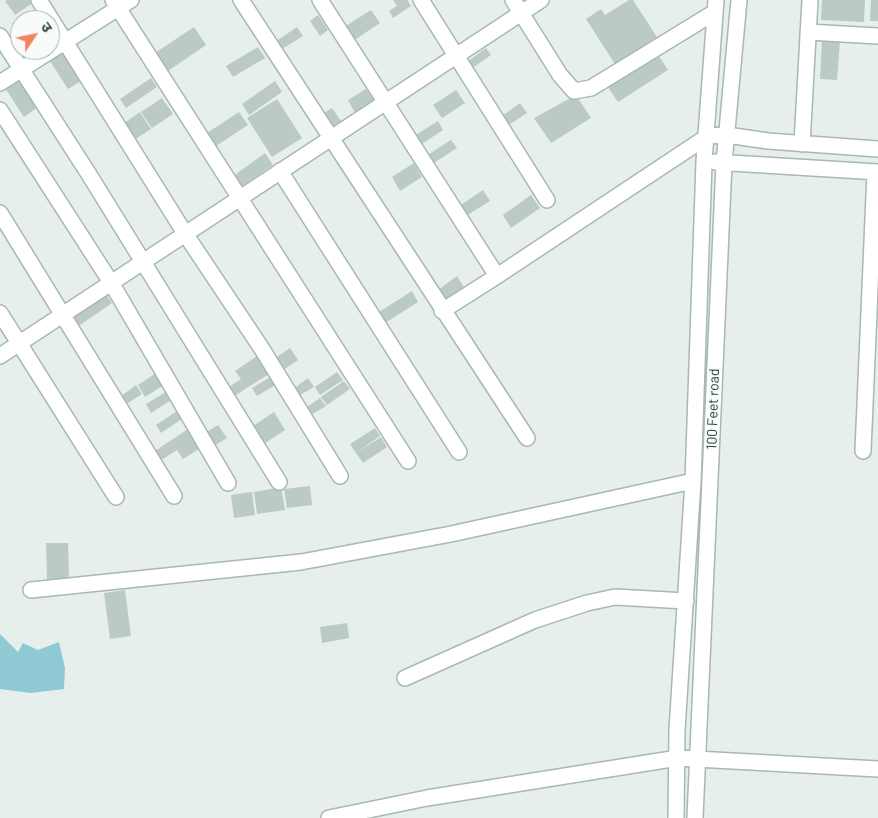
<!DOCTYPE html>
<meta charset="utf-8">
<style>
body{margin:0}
#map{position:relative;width:878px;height:818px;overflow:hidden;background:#e6efeb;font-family:Barlow,"Noto Sans Devanagari",sans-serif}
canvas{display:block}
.north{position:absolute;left:10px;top:10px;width:50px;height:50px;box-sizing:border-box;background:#f7fbf9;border:1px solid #a3b1ad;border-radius:50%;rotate:56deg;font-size:14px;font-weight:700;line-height:20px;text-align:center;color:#24423a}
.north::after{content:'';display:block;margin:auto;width:18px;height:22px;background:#f4845f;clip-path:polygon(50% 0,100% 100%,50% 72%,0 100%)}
</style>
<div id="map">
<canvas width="878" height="818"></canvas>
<div class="north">उ</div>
</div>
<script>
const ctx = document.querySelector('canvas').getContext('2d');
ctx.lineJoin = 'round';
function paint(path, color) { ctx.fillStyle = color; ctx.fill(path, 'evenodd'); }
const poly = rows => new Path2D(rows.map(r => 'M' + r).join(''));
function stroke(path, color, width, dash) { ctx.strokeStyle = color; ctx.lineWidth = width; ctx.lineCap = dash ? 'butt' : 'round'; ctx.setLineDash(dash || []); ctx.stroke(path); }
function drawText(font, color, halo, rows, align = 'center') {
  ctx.font = font + ' Barlow,sans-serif'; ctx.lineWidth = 4; ctx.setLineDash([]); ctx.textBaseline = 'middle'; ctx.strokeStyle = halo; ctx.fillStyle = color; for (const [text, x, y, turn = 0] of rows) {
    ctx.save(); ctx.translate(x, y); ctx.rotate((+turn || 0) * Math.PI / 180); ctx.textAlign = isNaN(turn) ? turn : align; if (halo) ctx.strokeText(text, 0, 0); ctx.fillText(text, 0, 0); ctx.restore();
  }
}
paint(poly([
 [0,634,18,652,23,643,38,650,59,642,65,668,64,689,31,693,0,689]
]), '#8ec9d4');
paint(poly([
 [7,0,33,0,34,2,15,15,5,1],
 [393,0,407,0,411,6,393,18,389,11,397,6],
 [629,0,633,0,657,37,615,64,586,19,601,9,605,15],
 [822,0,865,0,864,22,821,20],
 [871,0,878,0,878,21,870,21],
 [371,10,380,23,350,43,341,29],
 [318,15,328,30,320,36,310,21],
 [194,27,206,45,165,73,152,55],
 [297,27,303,36,277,52,272,44],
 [822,40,840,41,837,80,820,79],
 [258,47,265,58,233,77,226,66],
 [486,48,491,55,471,69,467,62],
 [655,50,668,70,618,102,605,83],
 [66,51,84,79,68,89,50,61],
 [18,78,38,107,24,117,5,88],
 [151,78,157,87,126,108,120,99],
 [275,81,282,92,249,115,242,104],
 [366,89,374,100,355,113,348,100],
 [456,90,465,103,442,118,433,105],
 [576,95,591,118,551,143,534,118],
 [162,98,173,114,152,128,141,112],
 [277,99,302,138,272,157,247,118],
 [520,103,527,113,504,128,498,119],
 [332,108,341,121,325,131,316,118],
 [140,112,151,129,131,142,120,126],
 [239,112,248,125,210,150,201,137],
 [438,121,443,130,417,147,411,138],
 [451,140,457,148,429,166,423,158],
 [265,153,273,165,239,188,232,177],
 [414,163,422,177,400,191,392,177],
 [483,190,490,201,461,219,455,209],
 [531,195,540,208,511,228,503,215],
 [457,276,465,289,442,303,434,293],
 [412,291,418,302,382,325,376,314],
 [106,294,112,303,76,328,69,319],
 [290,348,298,360,279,373,271,361],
 [257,356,269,374,231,398,226,389,241,379,235,371],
 [159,371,167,383,145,397,138,385],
 [337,372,343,380,320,395,315,387],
 [272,376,277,384,257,396,252,388],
 [308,378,314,387,297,397,292,390],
 [344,381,350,389,327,405,321,397],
 [136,385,142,394,125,405,120,397],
 [169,390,174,398,151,413,146,404],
 [320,398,326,406,309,416,304,409],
 [180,409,185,417,161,433,156,425],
 [274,412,285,430,264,444,253,426],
 [218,425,227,438,211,448,202,435],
 [191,427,204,446,183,459,177,450,158,462,152,453],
 [375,428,380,436,356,453,350,444],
 [381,437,387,447,363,463,356,453],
 [310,486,312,505,287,508,284,489],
 [281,487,285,510,257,514,254,492],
 [252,492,255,515,234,518,231,495],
 [46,543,68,543,69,579,47,580],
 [125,590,131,636,110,639,104,593],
 [347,623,349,638,322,643,320,627]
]), '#bbcac4');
const minor = poly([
 [39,0,186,235,262,349,340,476],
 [113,0,408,461],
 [241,0,527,438],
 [320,0,497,276],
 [421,0,547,200],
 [513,0,560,75,574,91,591,88,715,12],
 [808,32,878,36],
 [0,36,90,176,279,482],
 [0,83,131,0],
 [0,110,112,284,228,483],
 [802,144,810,0],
 [715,162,878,172],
 [280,171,459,452],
 [0,213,174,496],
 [442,311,497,276,708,136,727,135,768,141,878,149],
 [0,313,116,497],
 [0,356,541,0],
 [863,451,875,172],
 [31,590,301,562,451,534,693,481],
 [405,678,535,620,587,603,615,597,686,601],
 [329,818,427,798,678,758,878,769],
 [676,818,677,730,693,481,704,162,716,0],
 [695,818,724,163,739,0]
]);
stroke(minor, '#a8b8b2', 18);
stroke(minor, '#fff', 15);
drawText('14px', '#24423a', '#f7fbf9', [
 ["100 Feet road",713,409,-88]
]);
</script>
